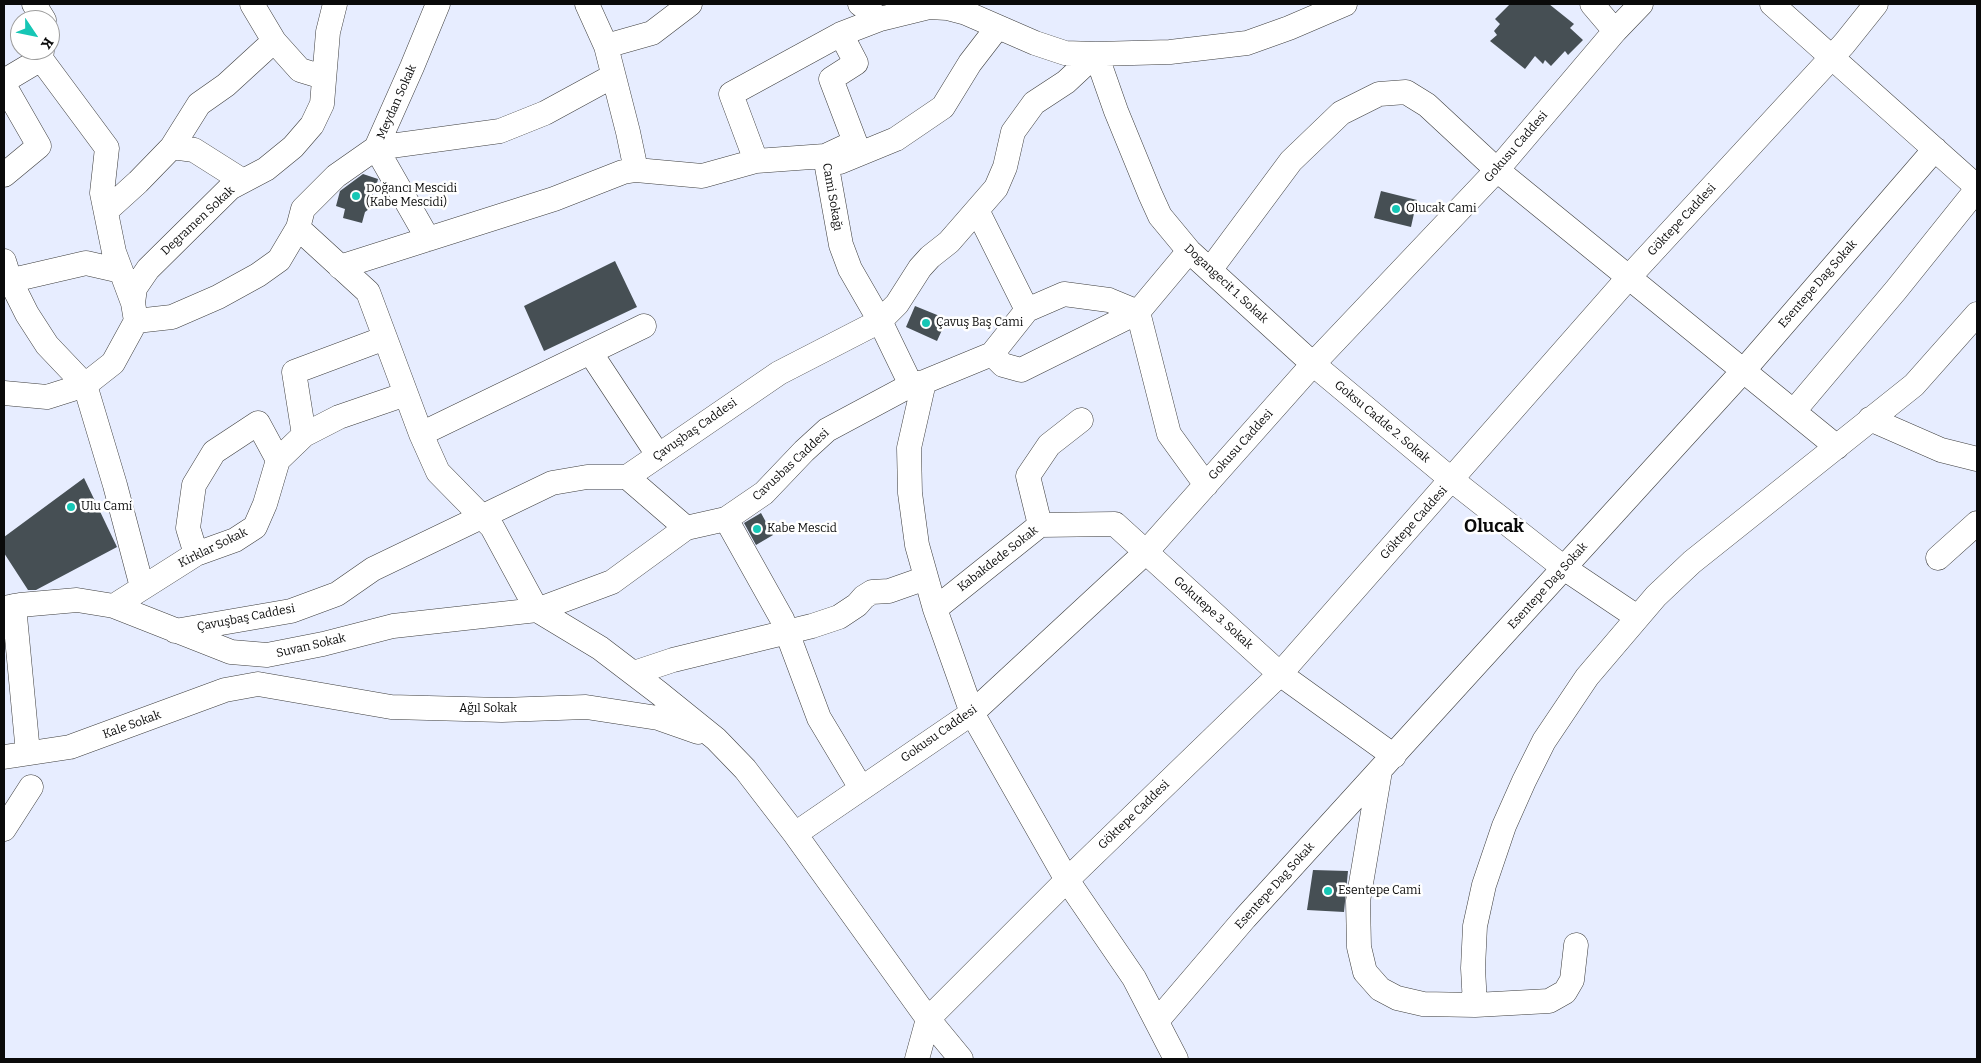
<!DOCTYPE html>
<meta charset="utf-8">
<style>
body{margin:0}
#map{position:relative;width:1981px;height:1063px;overflow:hidden;background:#e7edff;font-family:Bitter,serif}
canvas{display:block}
.frame{position:absolute;inset:0;border:5px solid #0a0a0a;pointer-events:none}
.north{position:absolute;left:10px;top:10px;width:50px;height:50px;box-sizing:border-box;background:#fff;border:1px solid #9d9d9d;border-radius:50%;rotate:124deg;font-size:14px;font-weight:700;line-height:20px;text-align:center;color:#0a0a0a}
.north::after{content:'';display:block;margin:auto;width:18px;height:22px;background:#16c6b5;clip-path:polygon(50% 0,100% 100%,50% 72%,0 100%)}
</style>
<div id="map">
<canvas width="1981" height="1063"></canvas>
<div class="frame"></div>
<div class="north">K</div>
</div>
<script>
const ctx = document.querySelector('canvas').getContext('2d');
ctx.lineJoin = 'round';
function paint(path, color) { ctx.fillStyle = color; ctx.fill(path, 'evenodd'); }
const poly = rows => new Path2D(rows.map(r => 'M' + r).join(''));
function stroke(path, color, width, dash) { ctx.strokeStyle = color; ctx.lineWidth = width; ctx.lineCap = dash ? 'butt' : 'round'; ctx.setLineDash(dash || []); ctx.stroke(path); }
function drawText(font, color, halo, rows, align = 'center') {
  ctx.font = font + ' Bitter,serif'; ctx.lineWidth = 5; ctx.setLineDash([]); ctx.textBaseline = 'middle'; ctx.strokeStyle = halo; ctx.fillStyle = color; for (const [text, x, y, turn = 0] of rows) {
    ctx.save(); ctx.translate(x, y); ctx.rotate((+turn || 0) * Math.PI / 180); ctx.textAlign = isNaN(turn) ? turn : align; if (halo) ctx.strokeText(text, 0, 0); ctx.fillText(text, 0, 0); ctx.restore();
  }
}
paint(poly([
 [1510,4,1549,4,1574,24,1570,28,1583,40,1568,55,1565,51,1551,66,1545,60,1543,64,1535,56,1525,69,1490,41,1497,35,1494,31,1500,24,1495,19],
 [363,174,378,179,376,187,372,191,374,201,373,206,365,212,362,223,343,218,345,209,336,206,340,191],
 [1381,191,1417,200,1411,227,1374,218],
 [615,261,637,307,544,351,524,306],
 [915,306,947,319,937,341,906,327],
 [84,478,117,547,36,590,28,590,4,553,4,537],
 [761,513,773,535,756,545,744,523],
 [1313,870,1348,871,1344,912,1307,910]
]), '#464f54');
const minor = poly([
 [34,4,44,20],
 [252,4,274,41,300,70,323,77],
 [587,4,606,46,628,132,636,170],
 [860,4,880,19],
 [1592,4,1615,31],
 [1772,4,1977,187],
 [841,34,856,63,831,79,855,142,825,156,841,245,850,269,880,321,911,385],
 [606,46,652,33,690,4],
 [42,50,41,59,107,148,102,193,114,252,133,303],
 [4,81,41,59],
 [4,85,39,146,4,175],
 [172,147,194,150,243,181],
 [756,161,731,94,841,34,880,19,929,7,947,8,966,13,1035,43,1065,53,1096,54,1170,52,1247,43,1289,28,1345,4],
 [840,162,896,139,943,107,970,63,997,28],
 [977,210,1027,310],
 [106,211,138,182,172,147,199,104,226,85,274,41],
 [298,228,303,209,336,176,376,148,412,67,438,4],
 [428,239,376,148,500,131,545,113,613,76],
 [4,261,10,280,27,314,47,345,85,385,115,485,142,587],
 [340,267,554,199,623,172,636,170,702,176,756,161,825,156],
 [1210,270,1291,161,1341,113,1379,94,1406,92,1427,105,1497,170,1837,447],
 [4,282,86,263,121,271],
 [136,321,133,303,135,288,148,269,230,188,266,169,293,147,312,125,322,104,328,32,335,4],
 [590,352,658,455],
 [992,354,1027,310,1064,294,1109,300,1138,312,1169,434,1206,485],
 [924,382,909,448,910,493,917,545,935,609,972,713,1067,880,1134,978,1176,1059],
 [4,393,47,397,85,385,113,363,136,321,172,317,218,297,258,275,279,260,298,228,368,292,421,434,438,472,492,527,537,610,600,648,659,693,716,739,745,769,795,834,928,1019,961,1059],
 [1794,411,1896,290,1977,189],
 [1870,419,1941,450,1977,459],
 [421,434,644,326],
 [304,435,294,372,385,338],
 [627,477,686,528],
 [726,519,782,619,819,718,861,788],
 [1040,525,1028,476,1049,445,1081,420],
 [196,554,188,528,194,485,214,452,258,423,278,460],
 [1938,558,1977,523],
 [14,606,28,753],
 [114,606,196,554,235,540,255,527,265,504,278,460,304,435,339,417,406,394],
 [4,608,20,605,77,600,114,606,231,652,267,655,323,644,393,626,537,610,612,582,686,528,726,519,764,493,804,451,827,430,911,385,924,382,992,354,1003,365,1021,370,1138,312,1189,251],
 [935,609,1040,525,1115,524,1280,674,1394,756],
 [175,631,291,611,337,594,373,569,552,483,587,477,627,477,779,373,880,321,897,304,920,268,930,257,949,242,996,188,1005,167,1013,132,1034,103,1066,82,1096,54,1116,111,1150,194,1160,216,1189,251,1313,364,1452,480,1564,568,1637,617],
 [634,673,673,660,812,626,839,617,857,605,864,597,872,592,889,591,926,578],
 [4,757,70,747,225,690,258,684,391,707,502,710,586,707,658,718,698,732],
 [1380,771,1358,901,1359,947,1365,972,1380,989,1397,998,1423,1004,1475,1005,1549,1001,1565,992,1572,980,1576,945],
 [4,829,31,787],
 [795,834,972,713,1146,552,1313,364,1497,170,1615,31,1641,4],
 [1475,1005,1473,968,1475,926,1484,885,1504,826,1524,781,1544,741,1587,677,1656,596,1692,562,1914,385,1977,314],
 [1157,1021,1245,918,1744,370,1935,149],
 [917,1059,928,1019,1067,880,1280,674,1629,277,1844,44,1876,4]
]);
stroke(minor, '#3d3d3d', 25);
stroke(minor, '#fff', 24);
for (const [x, y, r, color] of [
 [356,196,5,"#16c6b5"],
 [1396,209,5,"#16c6b5"],
 [926,323,5,"#16c6b5"],
 [71,507,5,"#16c6b5"],
 [757,529,5,"#16c6b5"],
 [1328,891,5,"#16c6b5"]
]) { const dot = new Path2D(); dot.arc(x, y, r, 0, 2 * Math.PI); ctx.fillStyle = color; ctx.fill(dot); stroke(dot, '#fff', 2); }
drawText('12px', '#0a0a0a', '#fff', [
 ["Meydan Sokak",397,102,-66],
 ["Gokusu Caddesi",1516,147,-49],
 ["Cami Sokağı",832,197,80],
 ["Göktepe Caddesi",1682,220,-47],
 ["Degramen Sokak",198,221,-43],
 ["Dogangecit 1. Sokak",1226,284,43],
 ["Esentepe Dag Sokak",1818,284,-49],
 ["Goksu Cadde 2. Sokak",1382,422,40],
 ["Çavuşbaş Caddesi",695,430,-35],
 ["Gokusu Caddesi",1241,445,-48],
 ["Cavusbas Caddesi",791,465,-43],
 ["Göktepe Caddesi",1414,523,-48],
 ["Kirklar Sokak",213,548,-26],
 ["Kabakdede Sokak",998,559,-38],
 ["Esentepe Dag Sokak",1548,586,-48],
 ["Gokutepe 3. Sokak",1213,613,42],
 ["Çavuşbaş Caddesi",246,618,-11],
 ["Suvan Sokak",311,646,-13],
 ["Ağıl Sokak",488,709],
 ["Kale Sokak",132,725,-20],
 ["Gokusu Caddesi",939,734,-35],
 ["Göktepe Caddesi",1134,815,-44],
 ["Esentepe Dag Sokak",1275,886,-48]
]);
drawText('12px', '#0a0a0a', '#fff', [
 ["Doğancı Mescidi",366,189],
 ["(Kabe Mescidi)",366,203],
 ["Olucak Cami",1406,209],
 ["Çavuş Baş Cami",936,323],
 ["Ulu Cami",81,507],
 ["Kabe Mescid",767,529],
 ["Esentepe Cami",1338,891]
], 'left');
drawText('bold 18px', '#0a0a0a', '#fff', [
 ["Olucak",1494,527]
]);
</script>
